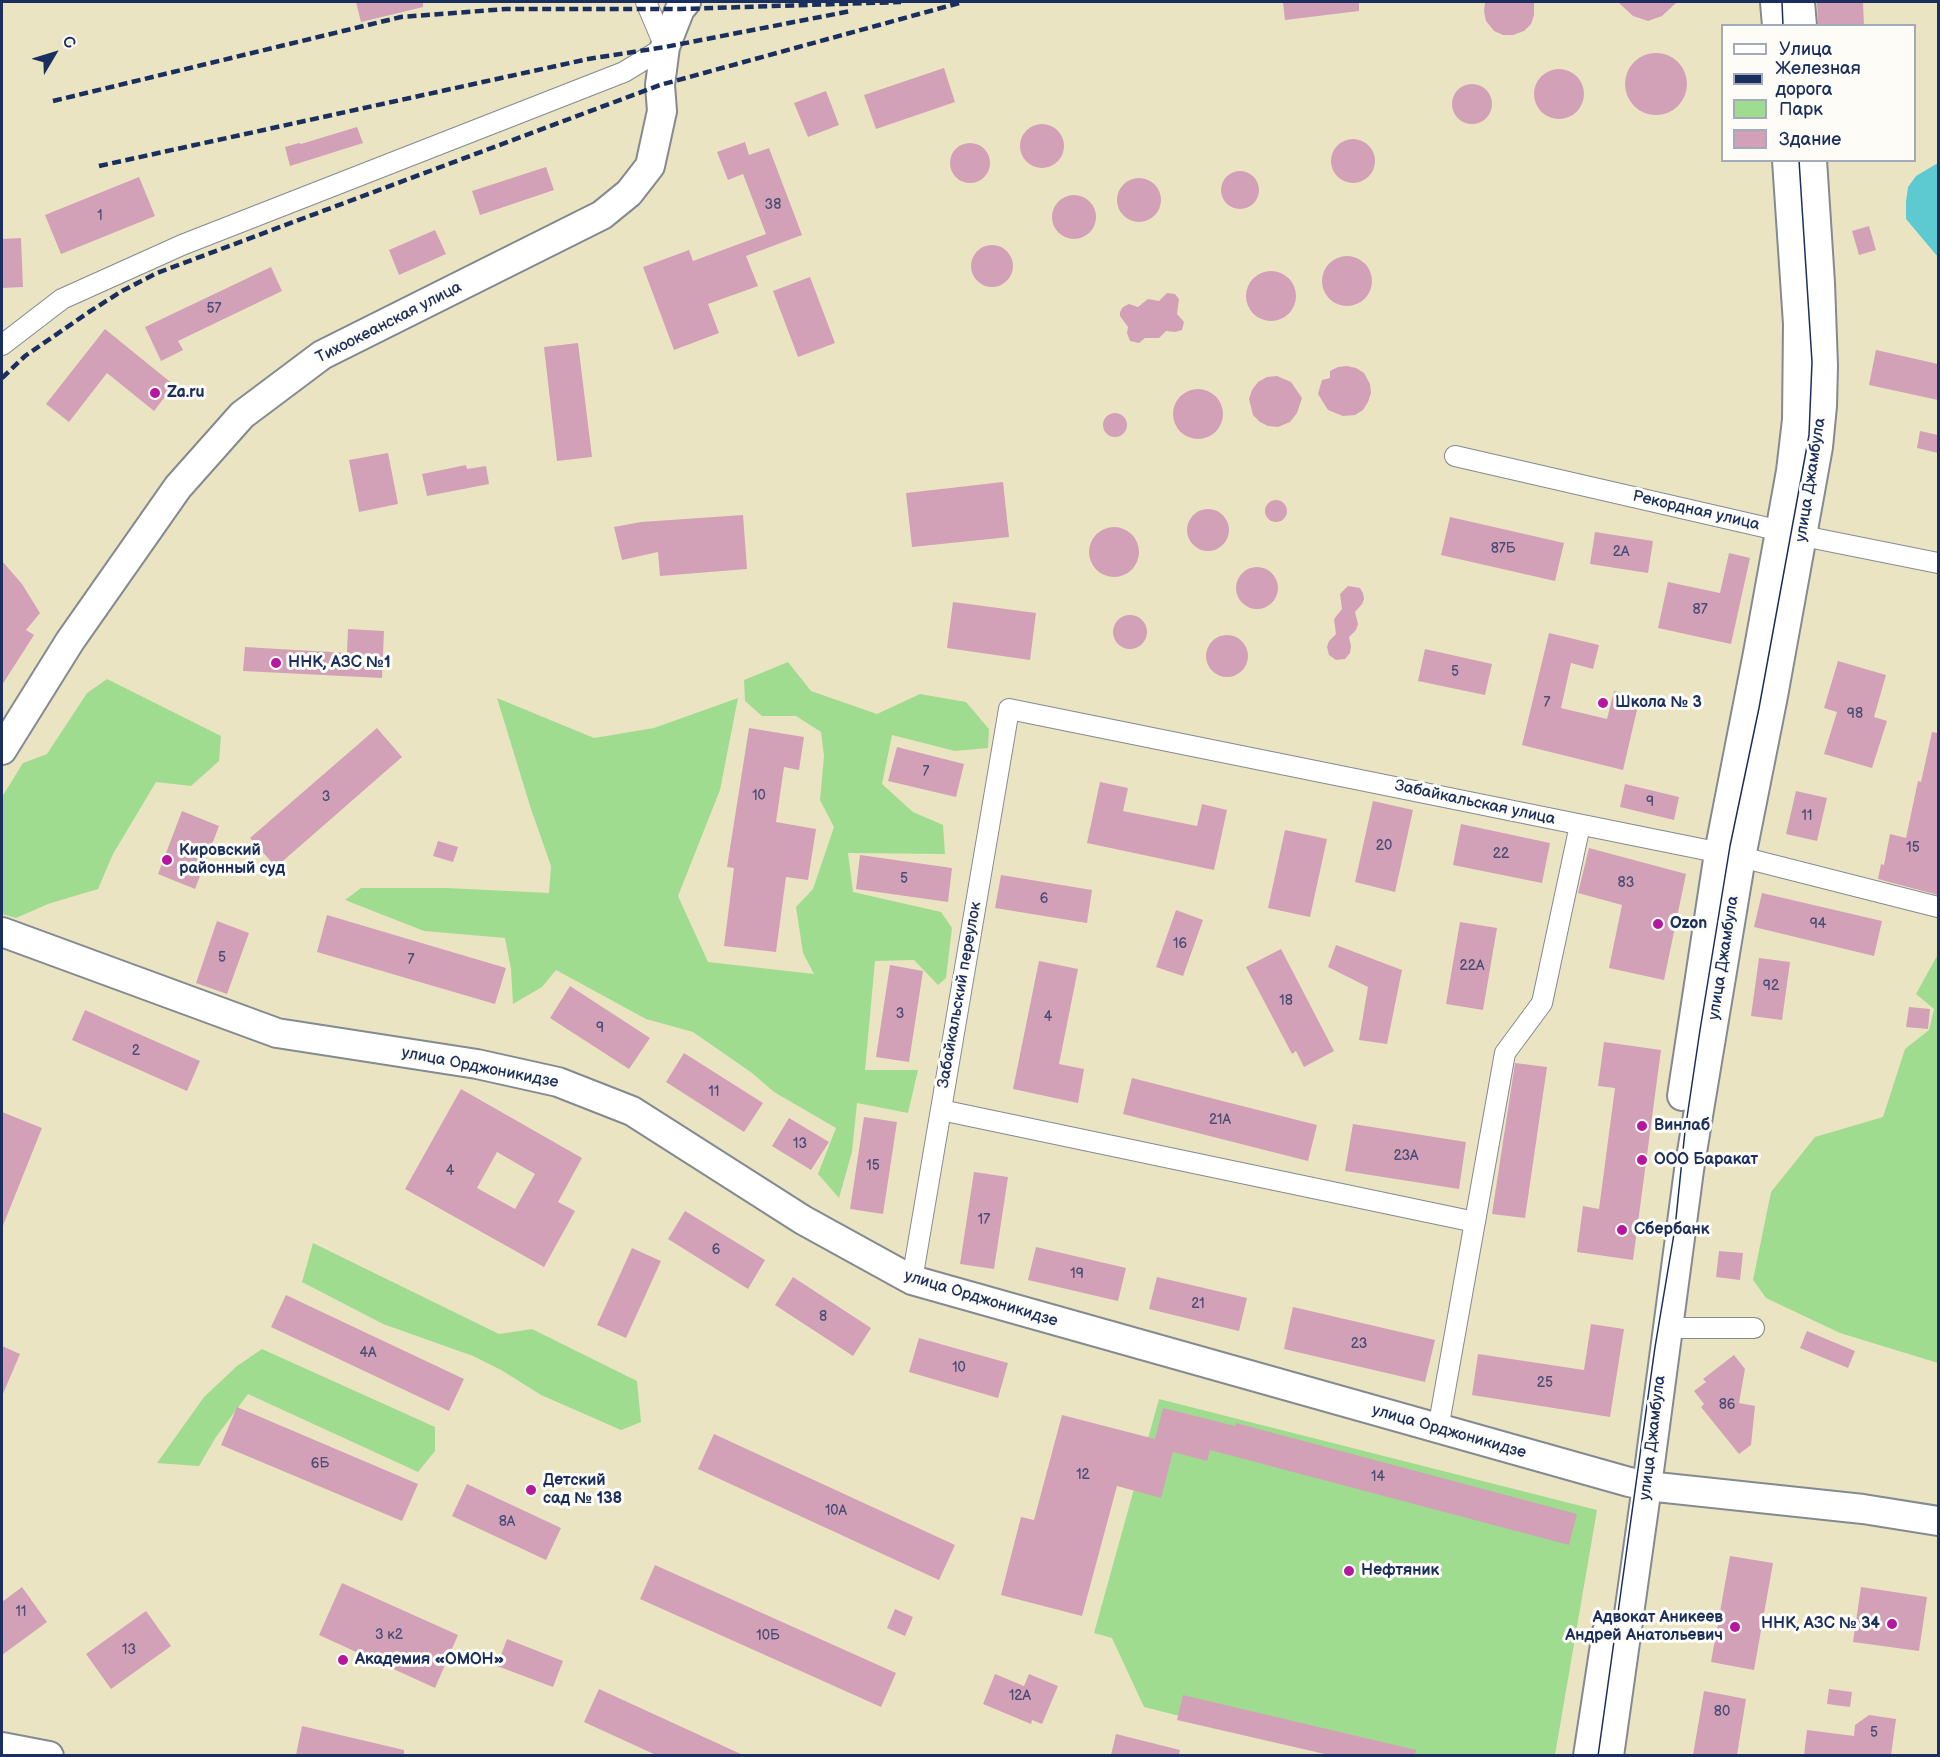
<!DOCTYPE html>
<meta charset="utf-8">
<style>
body{margin:0}
#map{position:relative;width:1940px;height:1757px;overflow:hidden;background:#ebe4c3;font-family:"Balsamiq Sans",sans-serif}
canvas{display:block}
.frame{position:absolute;inset:0;border:3px solid #1b2f5e;pointer-events:none}
.legend{position:absolute;left:1721px;top:24px;width:195px;height:138px;box-sizing:border-box;background:#fdfcf7;border:2px solid #a3aaba;margin:0;padding:8px 10px;list-style:none;font-size:18px;color:#1b2f5e}
.legend li{display:flex;align-items:center;gap:12px;height:30px}
.legend b{width:30px;border:2px solid #a3aaba}
.north{position:absolute;left:24px;top:24px;width:60px;height:60px;-webkit-text-stroke:4px #fdfcf7;paint-order:stroke;rotate:52deg;font-size:16px;font-weight:700;line-height:24px;text-align:center;color:#1b2f5e}
.north::after{content:'';display:block;margin:auto;width:21px;height:27px;background:#1b2f5e;clip-path:polygon(50% 0,100% 100%,50% 72%,0 100%)}
</style>
<div id="map">
<canvas width="1940" height="1757"></canvas>
<div class="frame"></div>
<ul class="legend">
<li><b style="height:8px;background:#fff"></b>Улица</li>
<li><b style="height:8px;background:#1b2f5e"></b>Железная дорога</li>
<li><b style="height:16px;background:#a0dc90"></b>Парк</li>
<li><b style="height:16px;background:#d2a1b8"></b>Здание</li>
</ul>
<div class="north">С</div>
</div>
<script>
const ctx = document.querySelector('canvas').getContext('2d');
ctx.lineJoin = 'round';
function paint(path, color) { ctx.fillStyle = color; ctx.fill(path, 'evenodd'); }
const poly = rows => new Path2D(rows.map(r => 'M' + r).join(''));
function stroke(path, color, width, dash) { ctx.strokeStyle = color; ctx.lineWidth = width; ctx.lineCap = dash ? 'butt' : 'round'; ctx.setLineDash(dash || []); ctx.stroke(path); }
function drawText(font, color, halo, rows, align = 'center') {
  ctx.font = font + ' "Balsamiq Sans",sans-serif'; ctx.lineWidth = 6; ctx.setLineDash([]); ctx.textBaseline = 'middle'; ctx.strokeStyle = halo; ctx.fillStyle = color; for (const [text, x, y, turn = 0] of rows) {
    ctx.save(); ctx.translate(x, y); ctx.rotate((+turn || 0) * Math.PI / 180); ctx.textAlign = isNaN(turn) ? turn : align; if (halo) ctx.strokeText(text, 0, 0); ctx.fillText(text, 0, 0); ctx.restore();
  }
}
paint(poly([
 [788,662,811,691,877,714,920,694,966,702,989,729,988,748,955,751,892,735,882,784,913,812,943,825,945,854,848,853,853,892,941,912,952,928,946,978,938,985,914,960,875,961,865,1070,918,1070,908,1113,857,1103,852,1152,839,1198,818,1174,836,1128,774,1092,752,1073,693,1032,646,1019,556,970,542,987,513,1004,511,969,505,938,424,931,345,900,361,888,447,888,549,893,551,866,531,809,497,698,594,738,654,728,738,698,720,790,678,896,708,962,814,974,803,953,796,907,813,889,834,827,820,800,824,756,821,732,796,716,762,716,745,701,744,680],
 [107,679,221,736,219,761,191,786,156,782,113,854,98,889,48,904,16,918,2,914,2,797,23,763,47,754,87,693],
 [1938,954,1938,1363,1840,1333,1766,1298,1753,1280,1771,1192,1815,1137,1883,1117,1905,1049,1929,1030,1934,1009,1916,994],
 [313,1243,499,1334,532,1329,637,1381,641,1422,621,1430,541,1395,501,1370,473,1356,383,1324,302,1282],
 [262,1349,435,1427,435,1451,418,1472,248,1394,216,1437,199,1466,157,1463,204,1397,237,1366],
 [1159,1399,1597,1510,1555,1755,1334,1755,1144,1707,1112,1638,1094,1633]
]), '#a0dc90');
paint(poly([
 [1938,163,1938,257,1906,219,1906,202,1908,187,1916,176]
]), '#5dcad1');
paint(poly([
 [356,2,423,2,423,7,361,22],
 [1283,2,1359,2,1359,11,1285,20],
 [1485,2,1534,2,1534,15,1531,24,1524,31,1513,35,1503,35,1494,31,1486,21,1484,11],
 [1618,2,1677,2,1662,16,1648,21,1633,16],
 [1817,2,1863,2,1864,26,1818,26],
 '1625 84a31 31 0 1 1 62 0a31 31 0 1 1-62 0Z',
 [944,68,955,102,876,129,864,95],
 '1534 94a25 25 0 1 1 50 0a25 25 0 1 1-50 0Z',
 '1452 104a20 20 0 1 1 40 0a20 20 0 1 1-40 0Z',
 [826,91,839,125,808,137,794,103],
 '1020 146a22 22 0 1 1 44 0a22 22 0 1 1-44 0Z',
 [357,127,363,143,290,166,285,147,299,143,301,144],
 '1331 161a22 22 0 1 1 44 0a22 22 0 1 1-44 0Z',
 [745,142,749,155,769,148,802,235,746,256,758,286,708,304,719,333,674,350,643,267,689,250,693,261,766,234,743,174,728,180,717,152],
 '950 163a20 20 0 1 1 40 0a20 20 0 1 1-40 0Z',
 [546,167,554,190,480,215,472,191],
 '1221 190a19 19 0 1 1 38 0a19 19 0 1 1-38 0Z',
 [139,177,155,216,61,254,45,215],
 '1117 200a22 22 0 1 1 44 0a22 22 0 1 1-44 0Z',
 '1052 217a22 22 0 1 1 44 0a22 22 0 1 1-44 0Z',
 [1869,226,1876,250,1859,255,1852,231],
 [435,230,446,254,399,275,389,250],
 [21,238,23,287,2,288,2,239],
 '971 266a21 21 0 1 1 42 0a21 21 0 1 1-42 0Z',
 '1322 281a25 25 0 1 1 50 0a25 25 0 1 1-50 0Z',
 [271,267,282,291,178,341,183,350,161,361,145,327],
 '1246 296a25 25 0 1 1 50 0a25 25 0 1 1-50 0Z',
 [810,277,835,343,798,357,773,291],
 [1167,293,1175,294,1179,299,1177,314,1184,322,1182,330,1175,332,1166,331,1159,338,1145,338,1139,343,1130,341,1127,333,1128,327,1120,316,1120,312,1123,307,1129,304,1138,307,1148,299,1159,301],
 [105,329,174,385,154,411,107,373,69,422,46,404],
 [578,343,592,457,557,461,544,347],
 [1876,350,1938,364,1938,400,1869,385],
 [1347,366,1356,368,1364,373,1370,384,1371,393,1368,402,1363,410,1355,415,1343,416,1328,410,1318,394,1322,380,1330,378,1330,371,1338,367],
 [1277,376,1291,382,1302,398,1297,413,1290,422,1278,427,1268,426,1260,422,1253,415,1249,399,1252,390,1258,382,1267,377],
 '1173 414a25 25 0 1 1 50 0a25 25 0 1 1-50 0Z',
 '1103 425a12 12 0 1 1 24 0a12 12 0 1 1-24 0Z',
 [1920,431,1938,435,1938,453,1917,448],
 [388,453,398,504,359,512,349,460],
 [466,465,467,469,486,466,489,484,427,496,422,474],
 [1003,482,1009,537,912,547,906,493],
 '1265 511a11 11 0 1 1 22 0a11 11 0 1 1-22 0Z',
 '1187 530a21 21 0 1 1 42 0a21 21 0 1 1-42 0Z',
 [743,515,747,569,660,576,658,552,622,560,614,527,641,522],
 [1450,517,1564,543,1555,581,1441,555],
 '1089 552a25 25 0 1 1 50 0a25 25 0 1 1-50 0Z',
 [1595,532,1653,541,1648,573,1590,564],
 [1729,553,1750,558,1731,644,1658,628,1668,582,1720,593],
 [2,561,22,584,40,613,26,630,34,635,2,685],
 '1236 588a21 21 0 1 1 42 0a21 21 0 1 1-42 0Z',
 [1348,586,1360,588,1363,593,1364,599,1362,604,1355,612,1358,624,1356,630,1349,637,1351,646,1350,653,1345,659,1336,660,1329,655,1327,647,1329,641,1336,634,1334,619,1342,609,1340,594],
 [953,602,1036,613,1030,660,947,648],
 '1113 632a17 17 0 1 1 34 0a17 17 0 1 1-34 0Z',
 [348,629,384,631,382,678,243,671,245,647,347,653],
 [1549,633,1599,645,1593,669,1571,663,1561,708,1607,719,1614,691,1640,697,1623,770,1522,745],
 '1206 656a21 21 0 1 1 42 0a21 21 0 1 1-42 0Z',
 [1425,649,1492,664,1485,695,1418,681],
 [1838,661,1886,675,1874,717,1887,721,1872,768,1824,754,1837,712,1824,708],
 [377,728,402,757,276,867,250,838],
 [749,728,804,737,799,770,784,767,776,822,816,829,808,880,786,877,776,952,724,946,734,868,727,867],
 [1932,732,1938,733,1938,895,1878,879,1881,864,1884,865,1890,834,1906,838,1918,781,1921,782],
 [897,747,964,764,956,797,888,781],
 [1100,782,1128,788,1123,811,1197,826,1202,804,1227,810,1214,870,1087,843],
 [1625,784,1679,797,1674,820,1620,807],
 [1796,791,1827,798,1817,841,1786,834],
 [1373,801,1413,810,1395,892,1355,882],
 [182,811,219,826,195,889,158,874],
 [1461,824,1550,843,1542,883,1453,865],
 [1285,830,1327,839,1310,917,1268,908],
 [438,841,458,847,453,862,433,856],
 [1589,848,1686,874,1664,980,1609,968,1622,905,1578,893],
 [860,855,952,868,948,902,856,889],
 [1001,875,1092,890,1087,923,995,908],
 [1762,893,1882,921,1874,956,1754,927],
 [1176,910,1203,920,1183,976,1156,967],
 [327,915,506,968,495,1004,317,952],
 [217,921,249,933,227,994,196,983],
 [1460,922,1497,928,1483,1010,1446,1004],
 [1336,945,1402,970,1387,1044,1359,1040,1368,987,1328,967],
 [1281,949,1334,1051,1304,1067,1296,1051,1292,1054,1246,967],
 [1759,958,1790,962,1782,1020,1751,1016],
 [1039,961,1078,969,1059,1064,1084,1069,1078,1103,1013,1089],
 [890,965,923,971,909,1062,876,1057],
 [570,986,650,1038,629,1069,550,1018],
 [1909,1007,1930,1009,1928,1029,1906,1027],
 [85,1010,200,1061,187,1091,72,1040],
 [1604,1042,1661,1050,1633,1260,1577,1252,1583,1206,1599,1209,1615,1088,1598,1086],
 [684,1053,763,1103,744,1132,666,1082],
 [1515,1063,1547,1067,1525,1218,1492,1214],
 [1132,1078,1317,1125,1308,1161,1123,1114],
 [461,1089,582,1158,558,1202,575,1211,544,1267,405,1189],
 [497,1152,535,1174,515,1209,477,1188],
 [2,1112,42,1128,2,1228],
 [864,1117,897,1122,883,1214,850,1209],
 [789,1118,829,1142,811,1170,772,1146],
 [1353,1124,1466,1142,1459,1189,1345,1171],
 [974,1172,1008,1177,994,1269,960,1264],
 [685,1211,765,1260,748,1289,668,1239],
 [1036,1247,1126,1268,1118,1301,1028,1280],
 [632,1248,661,1261,626,1338,597,1325],
 [1719,1251,1743,1253,1740,1280,1716,1277],
 [793,1277,871,1328,853,1356,775,1305],
 [1157,1277,1247,1298,1239,1331,1149,1309],
 [286,1295,464,1379,449,1411,271,1327],
 [1293,1307,1435,1340,1425,1382,1284,1349],
 [1591,1324,1624,1329,1610,1417,1472,1395,1478,1354,1584,1370],
 [1807,1331,1855,1351,1848,1368,1800,1348],
 [919,1338,1008,1363,998,1398,909,1372],
 [2,1346,20,1354,2,1396],
 [1734,1355,1745,1369,1739,1403,1755,1406,1751,1445,1739,1454,1701,1407,1704,1404,1694,1391,1706,1382,1703,1379],
 [237,1407,418,1484,402,1521,221,1445],
 [1163,1408,1235,1426,1236,1423,1577,1514,1569,1545,1210,1450,1207,1461,1173,1452,1161,1498,1117,1486,1082,1616,1001,1595,1021,1517,1034,1520,1062,1415,1155,1439],
 [714,1434,955,1545,939,1580,698,1469],
 [467,1484,561,1528,546,1560,452,1516],
 [1730,1556,1773,1563,1754,1670,1711,1662],
 [655,1565,896,1673,881,1707,640,1599],
 [342,1583,458,1635,435,1688,319,1635],
 [22,1587,47,1622,2,1655,2,1602],
 [1861,1587,1927,1597,1919,1651,1853,1642],
 [895,1609,913,1617,905,1636,887,1628],
 [146,1611,171,1646,111,1689,86,1654],
 [507,1639,563,1661,553,1687,497,1666],
 [995,1674,1024,1686,1029,1674,1058,1686,1042,1724,1032,1720,1031,1724,983,1704],
 [599,1689,743,1755,656,1755,584,1722],
 [1829,1689,1852,1692,1850,1707,1827,1704],
 [1704,1691,1746,1699,1737,1755,1693,1755],
 [1183,1695,1416,1750,1415,1755,1329,1755,1177,1720],
 [1869,1715,1896,1719,1891,1755,1804,1755,1807,1730,1854,1736,1855,1725],
 [302,1726,404,1750,404,1755,296,1755],
 [1116,1734,1180,1750,1179,1755,1111,1755]
]), '#d2a1b8');
const street = poly([
 [2,345,62,299,182,245,624,72,665,47,646,2],
 [1455,456,1803,536,1938,563],
 [941,1110,1475,1222],
 [912,1280,1009,709,1741,857,1938,907],
 [1667,1328,1754,1328],
 [1438,1429,1505,1053,1542,1003,1580,825]
]);
const secondary = poly([
 [1775,2,1777,26],
 [1800,2,1802,26],
 [2,750,70,641,178,487,242,415,322,355,602,215,629,193,650,166,662,111,660,85,665,47,680,9,686,2],
 [2,932,277,1033,477,1064,558,1082,632,1111,803,1220,912,1280,1629,1482,1647,1486,1863,1509,1938,1521],
 [1682,1096,1719,853,1758,653,1791,471,1797,420,1798,324,1787,160],
 [2,1747,49,1756],
 [1588,1756,1607,1632],
 [1609,1756,1647,1486,1689,1170,1741,857,1773,696,1818,447,1822,406,1823,366,1820,283,1812,160]
]);
stroke(street, '#838a90', 22);
stroke(secondary, '#838a90', 32);
stroke(street, '#fff', 20);
stroke(secondary, '#fff', 28);
stroke(poly([
 [1782,2,1783,26],
 [1598,1756,1655,1347,1675,1228,1685,1131,1700,1030,1730,846,1759,708,1809,435,1812,362,1799,160]
]), '#1b2f5e', 1.5);
stroke(poly([
 [53,101,401,17,506,9,680,9,901,2],
 [99,166,588,59,665,47,851,11],
 [2,378,25,356,89,312,122,291,157,273,660,85,963,2]
]), '#1b2f5e', 4.5, [9, 4.5]);
for (const [x, y, r, color] of [
 [155,393,6,"#b5179e"],
 [276,663,6,"#b5179e"],
 [1603,703,6,"#b5179e"],
 [167,860,6,"#b5179e"],
 [1658,924,6,"#b5179e"],
 [1642,1126,6,"#b5179e"],
 [1642,1160,6,"#b5179e"],
 [1622,1230,6,"#b5179e"],
 [531,1490,6,"#b5179e"],
 [1349,1571,6,"#b5179e"],
 [1892,1624,6,"#b5179e"],
 [1735,1627,6,"#b5179e"],
 [343,1660,6,"#b5179e"]
]) { const dot = new Path2D(); dot.arc(x, y, r, 0, 2 * Math.PI); ctx.fillStyle = color; ctx.fill(dot); stroke(dot, '#fdfcf7', 2); }
drawText('14px', '#494c74', null, [
 ["38",773,205],
 ["1",100,216],
 ["57",214,309],
 ["87Б",1503,549],
 ["2А",1621,552],
 ["87",1700,610],
 ["5",1455,672],
 ["7",1547,703],
 ["98",1855,714],
 ["7",926,772],
 ["10",759,796],
 ["3",326,797],
 ["9",1650,802],
 ["11",1807,816],
 ["20",1384,846],
 ["15",1913,848],
 ["22",1501,854],
 ["5",904,879],
 ["83",1626,883],
 ["6",1044,899],
 ["94",1818,924],
 ["16",1180,944],
 ["5",222,958],
 ["7",411,960],
 ["22А",1472,966],
 ["92",1771,986],
 ["18",1286,1001],
 ["3",900,1014],
 ["4",1048,1017],
 ["9",600,1028],
 ["2",136,1051],
 ["11",714,1092],
 ["21А",1220,1120],
 ["13",800,1144],
 ["23А",1406,1156],
 ["15",873,1166],
 ["4",450,1171],
 ["17",984,1220],
 ["6",716,1250],
 ["19",1077,1274],
 ["21",1198,1304],
 ["8",823,1317],
 ["23",1359,1344],
 ["4А",368,1353],
 ["10",959,1368],
 ["25",1545,1383],
 ["86",1727,1405],
 ["6Б",320,1464],
 ["12",1083,1475],
 ["14",1378,1477],
 ["10А",836,1511],
 ["8А",507,1522],
 ["11",21,1612],
 ["3 к2",389,1635],
 ["10Б",768,1636],
 ["13",129,1650],
 ["12А",1020,1696],
 ["80",1722,1712],
 ["5",1874,1733]
]);
drawText('16px', '#1b2f5e', '#fdfcf7', [
 ["Тихоокеанская улица",389,323,-27],
 ["улица Джамбула",1811,480,-81],
 ["Рекордная улица",1696,511,13],
 ["Забайкальская улица",1475,803,12],
 ["улица Джамбула",1724,958,-81],
 ["Забайкальский переулок",960,995,-80],
 ["улица Орджоникидзе",480,1068,11],
 ["улица Орджоникидзе",981,1299,17],
 ["улица Орджоникидзе",1449,1432,16],
 ["улица Джамбула",1653,1438,-83]
]);
drawText('bold 16px', '#1b2f5e', '#fdfcf7', [
 ["Za.ru",167,393],
 ["ННК, АЗС №1",288,663],
 ["Школа № 3",1615,703],
 ["Кировский",179,851],
 ["районный суд",179,869],
 ["Ozon",1670,924],
 ["Винлаб",1654,1126],
 ["ООО Баракат",1654,1160],
 ["Сбербанк",1634,1230],
 ["Детский",543,1481],
 ["сад № 138",543,1499],
 ["Нефтяник",1361,1571],
 ["Адвокат Аникеев",1723,1618,"right"],
 ["Андрей Анатольевич",1723,1636,"right"],
 ["ННК, АЗС № 34",1880,1624,"right"],
 ["Академия «ОМОН»",355,1660]
], 'left');
</script>
